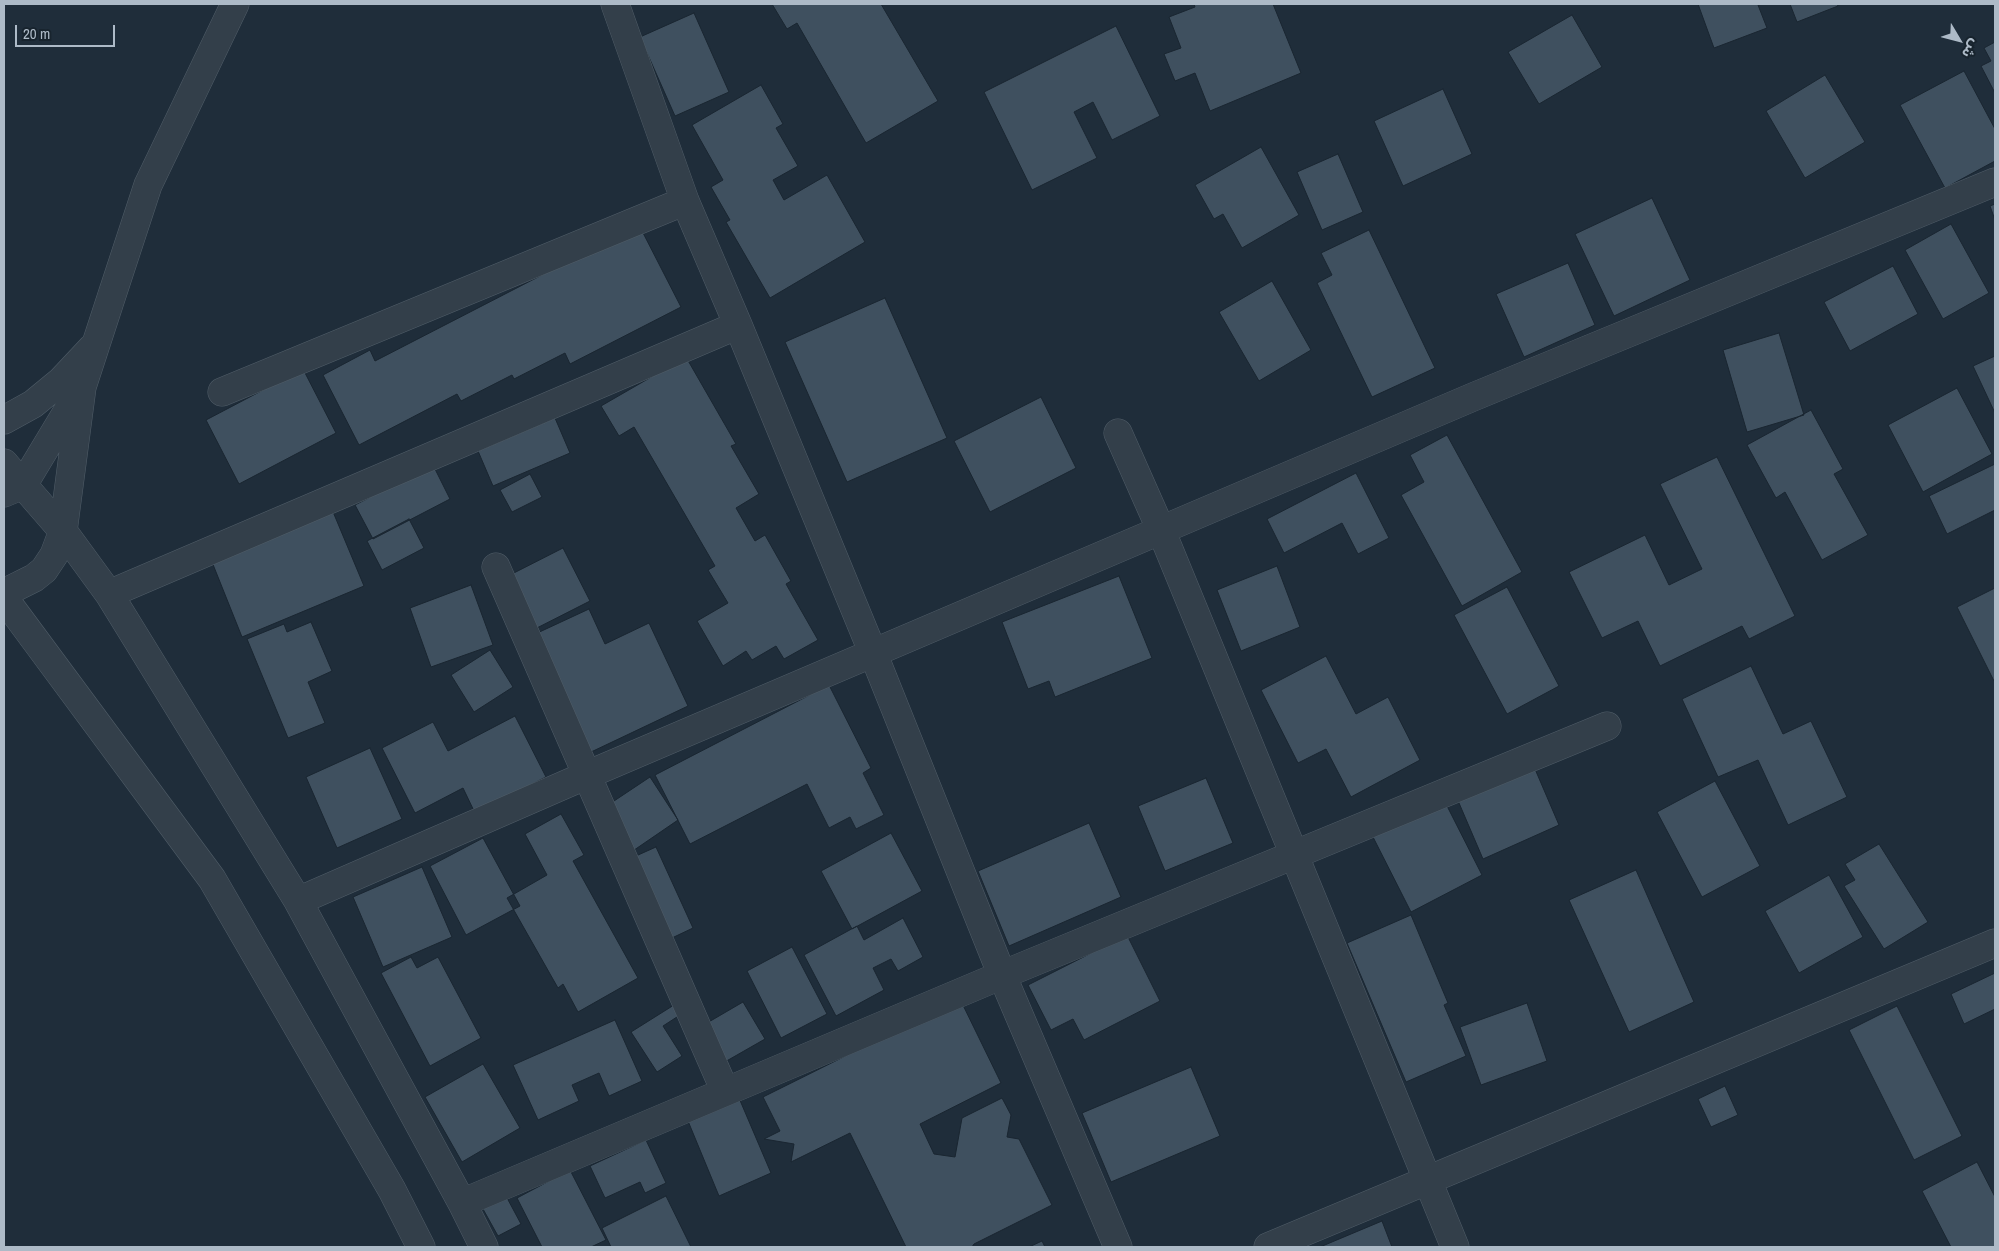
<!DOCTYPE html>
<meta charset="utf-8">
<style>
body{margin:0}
#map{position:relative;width:1999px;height:1251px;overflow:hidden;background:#1f2d3a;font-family:"Archivo Narrow","Noto Sans Arabic",sans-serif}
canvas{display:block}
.frame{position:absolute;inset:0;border:5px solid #adbac7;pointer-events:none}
.north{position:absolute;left:1934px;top:15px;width:50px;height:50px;-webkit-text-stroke:4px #18242e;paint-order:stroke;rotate:127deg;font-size:14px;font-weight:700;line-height:20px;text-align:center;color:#adbac7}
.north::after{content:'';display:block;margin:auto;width:18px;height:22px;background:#adbac7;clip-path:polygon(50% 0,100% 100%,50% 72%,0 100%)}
.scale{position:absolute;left:15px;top:25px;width:100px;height:22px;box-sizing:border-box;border:2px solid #adbac7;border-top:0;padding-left:6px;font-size:15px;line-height:18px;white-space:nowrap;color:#adbac7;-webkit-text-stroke:4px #18242e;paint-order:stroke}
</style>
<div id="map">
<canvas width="1999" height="1251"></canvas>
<div class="frame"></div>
<div class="north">ش</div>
<div class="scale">20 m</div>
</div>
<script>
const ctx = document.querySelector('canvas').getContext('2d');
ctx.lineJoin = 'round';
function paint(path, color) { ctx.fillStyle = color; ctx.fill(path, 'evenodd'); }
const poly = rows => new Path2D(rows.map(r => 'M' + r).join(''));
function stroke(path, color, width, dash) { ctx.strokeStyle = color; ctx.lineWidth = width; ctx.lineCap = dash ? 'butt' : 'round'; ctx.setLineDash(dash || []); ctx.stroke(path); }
const building = poly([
 [772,4,881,4,938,101,866,143,797,23,787,29,772,4],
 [1194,4,1273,4,1301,73,1210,111,1195,73,1175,81,1164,54,1181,48,1169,17,1195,7,1194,4],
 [1698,4,1763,4,1758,5,1767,28,1714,48,1698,4],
 [1790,4,1837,4,1838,6,1797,22,1790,4],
 [694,13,729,92,675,116,640,37,694,13],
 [1572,15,1602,67,1539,104,1508,52,1572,15],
 [1116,26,1160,116,1112,140,1093,102,1074,112,1097,158,1032,190,984,92,1116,26],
 [1995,42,1995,93,1981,66,1991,61,1984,48,1995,42],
 [1964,71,1995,129,1995,161,1945,188,1900,105,1964,71],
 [1825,75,1865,142,1805,178,1766,111,1825,75],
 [761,85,783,124,776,128,798,166,773,180,784,200,827,175,865,242,770,298,726,222,730,220,711,187,723,180,692,125,761,85],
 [1443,89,1472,154,1403,186,1374,121,1443,89],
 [1261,147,1299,215,1242,248,1223,214,1214,219,1195,185,1261,147],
 [1338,154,1363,212,1322,230,1297,172,1338,154],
 [1652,198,1690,280,1614,316,1575,234,1652,198],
 [1995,204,1995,220,1990,206,1995,204],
 [1951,224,1989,293,1943,319,1905,250,1951,224],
 [639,225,681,307,570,364,565,353,514,379,512,375,461,401,457,394,359,445,323,375,370,350,375,361,639,225],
 [1369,230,1435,368,1372,397,1317,283,1332,275,1321,253,1369,230],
 [1568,263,1595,325,1524,357,1496,294,1568,263],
 [1893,266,1918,314,1850,351,1824,302,1893,266],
 [1272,281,1311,350,1259,381,1219,312,1272,281],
 [885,298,947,438,847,482,785,342,885,298],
 [1779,333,1804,415,1747,432,1723,350,1779,333],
 [1995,356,1995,413,1973,366,1995,356],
 [686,357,736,444,731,446,759,494,736,508,755,541,765,535,791,581,786,584,818,640,784,659,776,646,752,660,746,651,723,666,697,621,728,603,708,570,715,566,634,427,619,436,601,406,686,357],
 [303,369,336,433,239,484,206,420,303,369],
 [1957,388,1992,454,1923,492,1888,425,1957,388],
 [1041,397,1076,468,990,512,954,441,1041,397],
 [1811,410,1843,469,1834,474,1868,535,1822,560,1785,492,1776,498,1747,445,1811,410],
 [555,418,570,453,493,486,478,451,555,418],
 [1447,435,1522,572,1462,606,1401,495,1424,482,1410,455,1447,435],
 [1717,457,1795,616,1749,639,1742,626,1660,666,1638,621,1602,638,1569,572,1645,535,1669,585,1702,569,1660,484,1717,457],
 [1995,464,1995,510,1947,534,1929,496,1995,464],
 [433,465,450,499,373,539,355,505,433,465],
 [1356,473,1389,538,1358,554,1342,523,1284,553,1267,519,1356,473],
 [530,474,542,497,512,512,500,490,530,474],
 [331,507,364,586,242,637,210,557,331,507],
 [409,519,424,548,382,570,367,541,409,519],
 [563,548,590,601,529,632,502,579,563,548],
 [1277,566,1300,627,1241,651,1217,590,1277,566],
 [1119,576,1152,658,1055,697,1049,681,1028,689,1002,622,1119,576],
 [471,585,493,645,431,667,410,608,471,585],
 [1507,587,1559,686,1507,714,1454,615,1507,587],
 [1995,588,1995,681,1994,681,1957,607,1995,588],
 [589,609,605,644,649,623,688,706,570,762,533,635,589,609],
 [311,622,332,671,308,682,325,723,288,738,247,639,284,624,287,632,311,622],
 [490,650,513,687,474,712,451,675,490,650],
 [1326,656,1356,714,1388,697,1420,760,1351,797,1326,749,1298,763,1261,690,1326,656],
 [1751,666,1783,734,1811,721,1847,797,1788,825,1758,760,1718,777,1682,699,1751,666],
 [829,685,871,768,863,773,884,815,856,829,850,817,829,828,807,784,690,844,655,775,829,685],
 [515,716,546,777,475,813,463,788,415,813,382,748,433,722,448,751,515,716],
 [370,748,402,819,337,848,306,777,370,748],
 [1532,762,1559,825,1483,859,1456,796,1532,762],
 [650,777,678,820,624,857,605,807,650,777],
 [1206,778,1233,843,1165,871,1138,806,1206,778],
 [1715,781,1760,866,1702,897,1657,812,1715,781],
 [1444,800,1482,875,1411,912,1373,837,1444,800],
 [561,814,584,855,573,861,638,978,578,1012,563,984,558,988,507,898,547,875,525,834,561,814],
 [1089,823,1121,897,1009,946,978,871,1089,823],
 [891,833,922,891,852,929,821,871,891,833],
 [483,838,520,906,466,935,430,866,483,838],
 [1879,844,1928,922,1884,949,1844,886,1855,880,1845,864,1879,844],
 [656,847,693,928,655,946,618,864,656,847],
 [422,867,452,937,383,967,353,897,422,867],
 [1636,870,1694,1002,1629,1032,1569,900,1636,870],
 [1829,875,1863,937,1799,973,1765,911,1829,875],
 [1411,915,1448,1003,1444,1005,1466,1056,1406,1082,1347,943,1411,915],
 [903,918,923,957,898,971,891,959,873,968,884,990,836,1016,804,955,857,926,864,940,903,918],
 [1127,935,1160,1001,1084,1040,1073,1019,1051,1030,1028,985,1127,935],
 [792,947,827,1014,781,1038,747,971,792,947],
 [411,957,417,968,438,957,481,1038,430,1066,381,973,411,957],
 [1995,973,1995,1009,1964,1024,1951,994,1995,973],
 [960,999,1001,1083,920,1124,934,1154,955,1157,962,1118,1002,1098,1011,1115,1007,1137,1019,1139,1052,1205,974,1244,972,1247,906,1247,850,1133,791,1162,794,1144,764,1139,780,1131,763,1097,960,999],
 [743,1002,765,1039,716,1067,695,1030,743,1002],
 [1527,1003,1547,1061,1481,1085,1460,1027,1527,1003],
 [674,1005,680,1015,663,1026,682,1056,657,1072,631,1032,674,1005],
 [1897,1006,1962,1136,1914,1160,1849,1030,1897,1006],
 [615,1020,642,1081,609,1096,599,1073,572,1085,579,1101,538,1120,513,1065,615,1020],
 [483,1064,520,1128,462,1162,425,1097,483,1064],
 [1191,1067,1220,1136,1111,1182,1082,1113,1191,1067],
 [1725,1086,1738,1115,1711,1127,1698,1099,1725,1086],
 [739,1098,771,1173,719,1196,688,1121,739,1098],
 [646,1140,666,1183,645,1193,640,1182,605,1198,590,1166,646,1140],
 [1977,1162,1995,1197,1995,1247,1951,1247,1922,1191,1977,1162],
 [570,1170,606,1240,591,1247,542,1247,517,1198,570,1170],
 [506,1196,521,1224,498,1236,483,1209,506,1196],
 [666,1196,691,1247,611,1247,602,1228,666,1196],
 [1382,1221,1392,1247,1320,1247,1382,1221],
 [1042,1241,1045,1247,1029,1247,1042,1241]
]);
paint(building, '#3f505f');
stroke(building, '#1a2631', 1);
const street = poly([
 [615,4,685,201,738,325,873,653,1002,975,1118,1247],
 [222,392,685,201],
 [4,420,33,404,61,381,92,348],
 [1118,433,1161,530,1455,1247],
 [4,463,63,531,109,594,298,901,462,1203,484,1247],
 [4,493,23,485,76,397],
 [496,567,725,1091],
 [4,593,34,578,44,570,54,555,63,531,82,387,110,301,148,185,235,4],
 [109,594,738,325],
 [4,598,212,879,392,1190,421,1247],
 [298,901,587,775,1473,397,1995,182],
 [462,1203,1002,975,1607,726],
 [1268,1247,1995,943]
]);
stroke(street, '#505d68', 29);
stroke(street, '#333f4a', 28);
</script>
